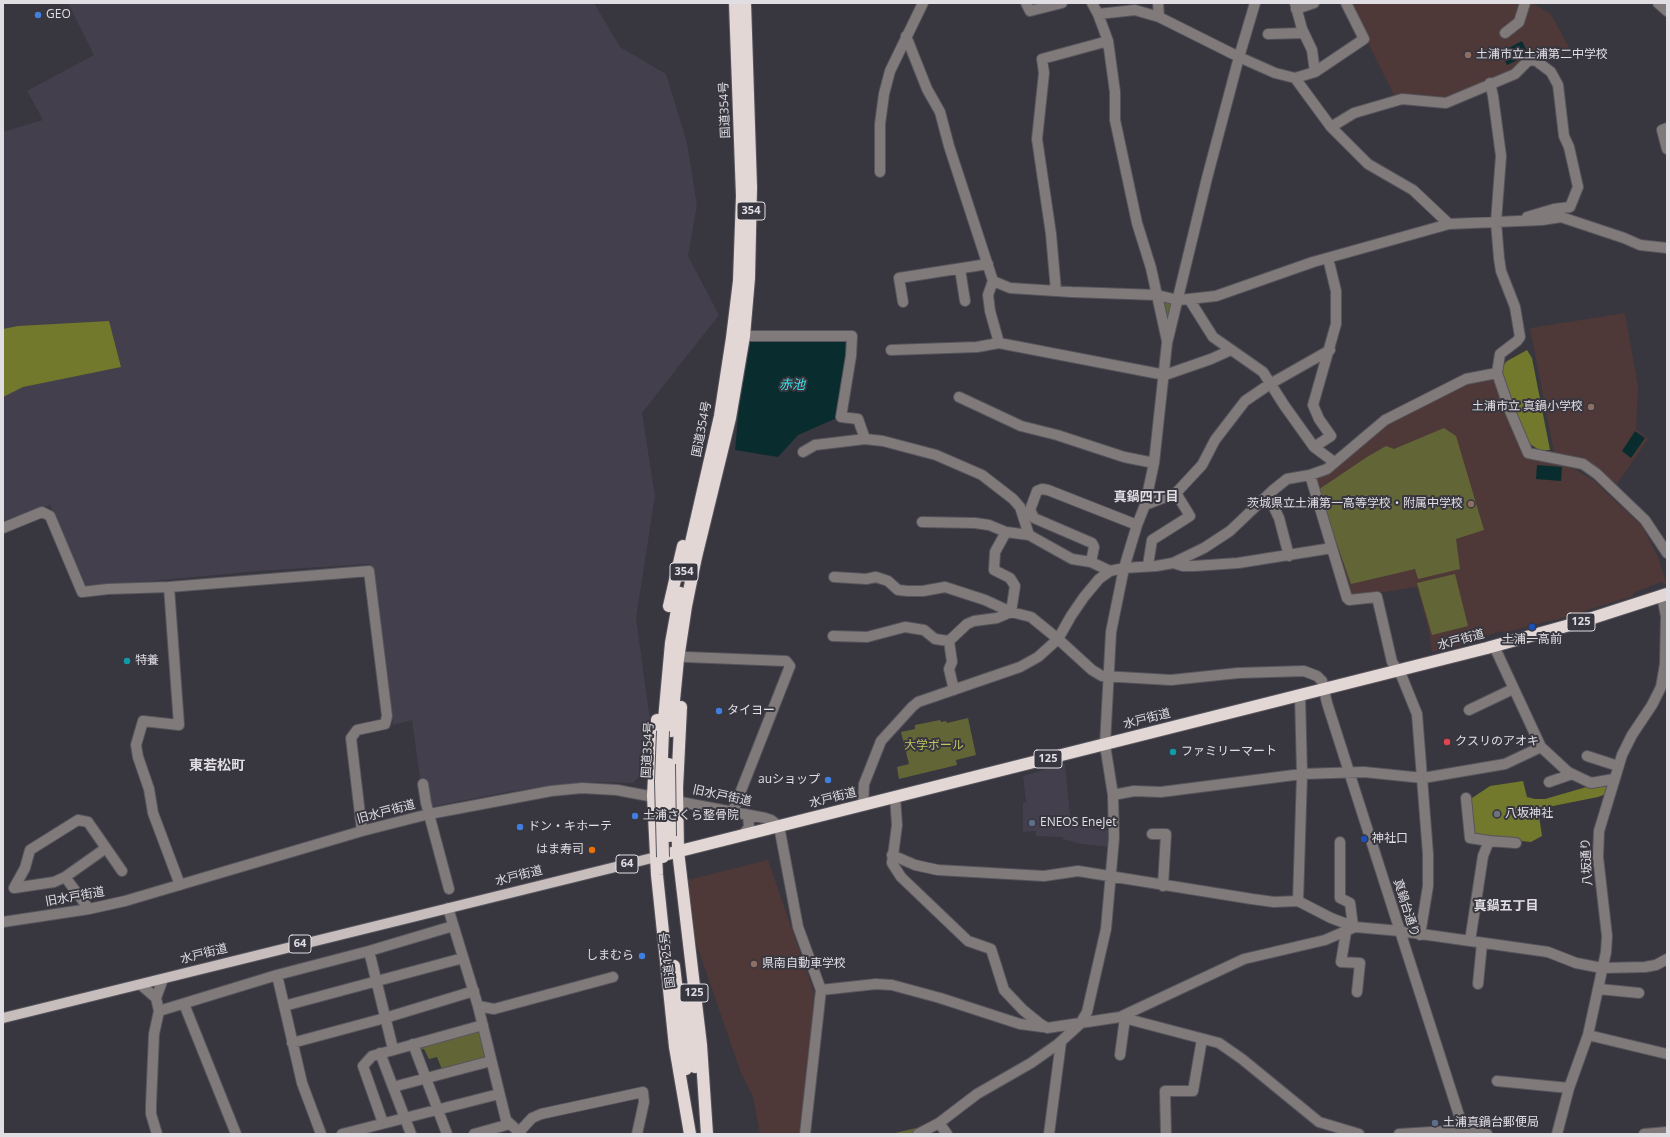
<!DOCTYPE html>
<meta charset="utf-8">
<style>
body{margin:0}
#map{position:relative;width:1670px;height:1137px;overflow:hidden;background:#38363e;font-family:"Open Sans",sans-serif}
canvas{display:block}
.frame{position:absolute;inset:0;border:4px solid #e0dee3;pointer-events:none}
</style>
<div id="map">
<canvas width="1670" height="1137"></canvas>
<div class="frame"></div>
</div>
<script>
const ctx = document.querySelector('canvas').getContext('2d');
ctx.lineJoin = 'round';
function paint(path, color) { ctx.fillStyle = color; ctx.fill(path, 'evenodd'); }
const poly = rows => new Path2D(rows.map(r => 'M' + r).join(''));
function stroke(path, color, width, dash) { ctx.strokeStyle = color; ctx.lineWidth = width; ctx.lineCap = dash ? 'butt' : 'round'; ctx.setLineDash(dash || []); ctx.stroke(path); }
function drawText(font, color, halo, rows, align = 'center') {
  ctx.font = font + ' "Open Sans","Noto Sans JP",sans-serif'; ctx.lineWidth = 4; ctx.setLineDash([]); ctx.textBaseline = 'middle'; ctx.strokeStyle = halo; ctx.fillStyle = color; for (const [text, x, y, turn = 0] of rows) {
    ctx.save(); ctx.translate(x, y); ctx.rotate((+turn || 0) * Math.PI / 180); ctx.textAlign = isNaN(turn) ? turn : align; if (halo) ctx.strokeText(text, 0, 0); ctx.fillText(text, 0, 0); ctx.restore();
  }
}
paint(poly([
 [68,3,594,3,620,47,666,74,687,143,697,205,688,256,719,315,642,413,655,496,636,618,650,720,647,768,633,783,584,782,513,791,424,808,412,720,393,725,372,571,369,564,258,571,87,587,50,505,3,521,3,132,43,120,27,91,94,55],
 [1065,764,1071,825,1112,831,1112,847,1081,844,1063,839,1063,837,1036,836,1036,831,1023,832,1023,803,1026,802,1023,776]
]), '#433f4c');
paint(poly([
 [1348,3,1532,3,1551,14,1571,51,1540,62,1534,58,1514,72,1446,101,1395,97],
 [1625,313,1638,386,1636,429,1648,439,1617,484,1577,459,1554,452,1530,328],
 [1493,377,1525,457,1552,461,1576,470,1593,480,1642,526,1658,557,1667,585,1661,582,1633,593,1633,596,1552,621,1549,621,1504,633,1502,631,1485,636,1483,640,1432,652,1428,627,1417,587,1351,597,1315,476,1385,423,1461,385],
 [768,860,816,998,799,1134,760,1134,753,1097,741,1073,692,931,688,880]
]), '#4e3938');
paint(poly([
 [1159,297,1176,301,1167,338],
 [1444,428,1456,436,1484,530,1456,539,1460,569,1418,579,1415,569,1351,584,1318,490,1367,457,1386,446,1394,449],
 [1455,574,1468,626,1432,635,1417,583],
 [968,718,976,755,956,760,957,765,899,779,897,767,909,764,901,732,915,729,915,725,940,720,941,722,946,721,947,723],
 [482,1026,489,1060,443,1072,437,1057,429,1059,424,1049,420,1050,415,1045],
 [937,1123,914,1134,891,1134]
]), '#626637');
paint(poly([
 [109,321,121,367,23,387,3,397,3,329,18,326],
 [1527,350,1532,358,1550,450,1539,450,1527,442,1501,375,1502,367,1507,361],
 [1523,781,1527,797,1535,799,1545,799,1590,786,1609,784,1606,794,1598,797,1538,809,1542,836,1531,842,1473,836,1469,800,1490,786]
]), '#72782c');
paint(poly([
 [1522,41,1529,55,1507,65,1501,52],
 [850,337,839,417,798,435,778,457,735,450,739,408,751,338],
 [1635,431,1645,438,1631,458,1622,451],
 [1537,465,1562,467,1561,481,1536,479]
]), '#092d2e');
const minor = poly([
 [1026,3,1030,11,1062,3],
 [1092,3,1098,14,1108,41,1115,92,1115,120,1137,223,1151,268,1167,341],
 [1158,3,1159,17],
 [1295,3,1302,29,1312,50,1315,72],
 [1658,3,1667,11],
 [1296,9,1314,3],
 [1098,14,1135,10,1159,17,1239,57,1275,73,1295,78,1331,127,1368,164,1413,190,1449,224],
 [1505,33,1519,22,1525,3],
 [1268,34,1304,33],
 [906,36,927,89,940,112,949,146,993,281,988,295,990,311,999,343],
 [1295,78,1315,72,1364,39,1346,3],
 [1490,83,1493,96,1501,156,1496,222,1499,258,1501,271,1515,307,1520,337,1517,341,1500,354,1497,373,1510,411,1528,453,1583,464,1597,474,1645,520,1667,553],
 [1331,127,1354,113,1402,99,1446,103,1515,74,1528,61,1535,60,1551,72,1558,85,1564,136,1569,147,1578,187,1570,207,1554,209,1527,217],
 [1667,128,1662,130,1667,149],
 [880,172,880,124,884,94,890,71,923,3],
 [960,269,965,301],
 [993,281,1010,288,1072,292,1157,295,1178,300,1189,299,1216,296,1313,262,1449,224,1542,220,1561,217,1624,238,1640,245,1667,248],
 [1056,291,1051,234,1037,139,1044,73,1042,59,1108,41],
 [1189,299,1213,337,1263,372,1284,405,1314,447,1334,462],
 [903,302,899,278,988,264],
 [744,336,852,336,851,356,841,417,858,419,865,439],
 [891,350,977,347,999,343,1165,375,1211,359,1231,350],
 [959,397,1021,426,1057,435,1124,457,1154,463],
 [1314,447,1331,436,1319,419,1313,405,1336,324,1336,291,1328,258],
 [803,452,815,445,865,439,883,441,936,455,982,475,1013,499,1020,507,1029,535,1072,559,1091,562,1110,571],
 [1310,475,1347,598,1349,600,1377,597,1392,662,1402,677,1417,714,1428,854,1428,886,1420,935],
 [1268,495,1279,518,1289,556],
 [1145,505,1176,493,1202,465,1215,440,1245,401,1270,384,1330,350],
 [922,522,975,523,989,525,1006,532,1029,535],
 [3,528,42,512,50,516,82,592,108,589,169,587,369,571,387,716,385,724,357,730,351,738,362,831],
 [1091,562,1094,547,1092,543,1034,518,1030,510,1037,491,1042,489,1048,490,1137,525],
 [1173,563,1183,566,1194,566,1238,563,1332,548],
 [1148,565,1152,540,1190,516,1176,493],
 [834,577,866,579,876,577,888,581,898,590,908,591,923,591,945,587,985,600,1011,612,1031,617,1058,639,1092,670,1102,676,1171,680,1238,673,1304,671,1317,676,1322,681,1327,703,1465,1134],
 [169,587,179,725,143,721,136,745,138,757,149,789,153,813,180,885],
 [833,636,867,637,905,627,924,630,935,639,949,641],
 [1494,646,1541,747,1568,772,1591,783,1614,779],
 [686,657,786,661,790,666,733,811],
 [954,690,949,669,952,662,949,641,967,624,974,621,997,618,1011,612,1015,586,1010,578,994,570,995,552,1006,532],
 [1469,710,1513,689],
 [1587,756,1618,766],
 [1549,782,1572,774],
 [423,784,426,803,449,889],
 [1113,795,1134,791,1161,792,1302,774,1364,772,1423,778,1505,764,1541,747],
 [895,797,897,825,892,863,901,877,968,941,991,949,1004,990,1023,1010,1039,1023,1047,1028,1120,1017,1219,1043,1242,1059,1319,1122,1359,1134],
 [1466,798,1470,838,1489,841,1483,856,1470,941],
 [863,805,864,784,881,741,912,707,918,702,1020,667,1038,657,1058,639,1071,616,1084,597,1099,579,1110,571,1124,568,1156,566,1173,563,1204,548,1230,531,1272,491,1287,479,1310,475,1327,469,1385,420,1466,379,1497,373],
 [1152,834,1166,834,1163,886],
 [743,835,749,827,748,815],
 [1489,841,1516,843],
 [1340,842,1340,898,1350,903,1353,926],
 [892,855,915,865,938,870,1044,876,1078,871,1252,899,1274,902,1298,901,1331,918,1355,927,1400,931,1548,952,1576,963,1602,968,1645,967,1656,965,1667,959],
 [65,877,89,909],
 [14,888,25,868,30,850,78,820,88,822,122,871],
 [14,888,54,882,65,877,106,848],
 [1298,901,1302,774,1300,695],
 [448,908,478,1006,506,1120,521,1134],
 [3,922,89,909,125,901,362,831,429,814,551,791,582,788,617,790,765,818,771,820,779,826,798,927,821,990,805,1134],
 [1346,932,1341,962,1360,963,1357,992],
 [369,951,393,1049],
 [277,975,302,1083,321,1134],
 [1478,984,1482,943],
 [141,985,156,998,159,1011,154,1034,151,1105,151,1114,157,1134],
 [1599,989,1639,993],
 [821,990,876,984,892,985,940,998,1020,1024,1043,1027],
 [156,998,163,979],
 [184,1004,236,1134],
 [284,1006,463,958],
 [478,1006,494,1009,613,977],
 [159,1011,277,975,369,951,453,926],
 [1120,1017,1244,959,1325,940,1355,927],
 [1588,1035,1667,1054],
 [292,1043,385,1018,474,991],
 [413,1044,447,1134],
 [380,1053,411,1134],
 [1120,1055,1125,1018],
 [1497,1081,1569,1088],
 [393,1087,491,1061],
 [383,1123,363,1066,372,1056,483,1025],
 [939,1123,947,1134],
 [519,1132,532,1118,541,1114,643,1092,644,1102,637,1134],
 [342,1134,499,1094],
 [474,1134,510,1124],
 [918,1134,939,1123,977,1094,1031,1063,1058,1044,1080,1024,1087,1012,1106,929,1114,838,1113,795,1105,745,1111,632,1124,568,1137,525,1145,505,1154,463,1167,343,1207,178,1239,57,1255,3],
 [1049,1134,1061,1042],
 [1166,1134,1165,1091,1193,1091,1202,1039],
 [1399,1134,1448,1131,1487,1134],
 [1557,1134,1569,1088,1588,1035,1606,952,1607,936,1598,857,1599,831,1622,755,1632,735,1652,705,1661,687,1665,664,1666,616,1662,596],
 [1644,1134,1667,1132]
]);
const major = poly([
 [3,1018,656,857]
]);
const highway = poly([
 [687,560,720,416,732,338,739,281,742,196,735,3],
 [669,606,683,546],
 [681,707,677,788,678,851,701,1045,707,1134],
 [657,720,653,796,657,875,675,1047,690,1134],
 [663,731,671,643,680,593],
 [671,731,678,659,686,606,696,557,730,418,744,336,749,278,751,187,745,3],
 [656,857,1487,648,1577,623,1667,594],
 [674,966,686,1069],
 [686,994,695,1067]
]);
stroke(minor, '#56545c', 12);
stroke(major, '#56545c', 12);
stroke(highway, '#56545c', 14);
stroke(minor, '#807b7a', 10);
stroke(major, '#c7bdbc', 10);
stroke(highway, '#e3d7d6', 12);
const highwayBridge = poly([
 [663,731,661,781,663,857],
 [669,764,670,836]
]);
stroke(highwayBridge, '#56545c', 14, []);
stroke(highwayBridge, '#e3d7d6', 12);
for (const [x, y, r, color] of [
 [38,15,4,"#3f7fe0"],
 [1468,55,4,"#8d6e63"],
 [1591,407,4,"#8d6e63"],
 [1471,504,4,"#8d6e63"],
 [1532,627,4,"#1a4fb4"],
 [127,661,4,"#0f9aa8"],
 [719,711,4,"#3f7fe0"],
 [1447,742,4,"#e0444e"],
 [1173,752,4,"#0f9aa8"],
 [828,780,4,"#3f7fe0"],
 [1497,814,4,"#6b7280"],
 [635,816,4,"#3f7fe0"],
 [1032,823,4,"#5c6f8a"],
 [520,827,4,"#3f7fe0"],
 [1364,839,4,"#1a4fb4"],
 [592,850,4,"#e8710a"],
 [642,956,4,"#3f7fe0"],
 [754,964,4,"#8d6e63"],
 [1435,1123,4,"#5c6f8a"]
]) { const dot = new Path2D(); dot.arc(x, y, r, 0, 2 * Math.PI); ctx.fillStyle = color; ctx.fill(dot); stroke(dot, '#38363e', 1.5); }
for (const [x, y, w] of [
 [751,211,28],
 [684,572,28],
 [1581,622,28],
 [1048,759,28],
 [627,864,22],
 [300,944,22],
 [694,993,28]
]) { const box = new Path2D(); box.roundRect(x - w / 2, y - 9, w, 18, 3); ctx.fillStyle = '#38363e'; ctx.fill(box); stroke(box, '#e0dee3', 1); }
drawText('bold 11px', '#e0dee3', null, [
 ["354",751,211],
 ["354",684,572],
 ["125",1581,622],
 ["125",1048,759],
 ["64",627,864],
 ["64",300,944],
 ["125",694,993]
]);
drawText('12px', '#e0dee3', '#38363e', [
 ["GEO",46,15],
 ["土浦市立土浦第二中学校",1476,55],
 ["土浦市立 真鍋小学校",1583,407,"right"],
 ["茨城県立土浦第一高等学校・附属中学校",1463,504,"right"],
 ["土浦一高前",1532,640,"center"],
 ["特養",135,661],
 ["タイヨー",727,711],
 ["クスリのアオキ",1455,742],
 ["ファミリーマート",1181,752],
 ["auショップ",820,780,"right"],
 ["八坂神社",1505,814],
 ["土浦さくら整骨院",643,816],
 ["ENEOS EneJet",1040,823],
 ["ドン・キホーテ",528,827],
 ["神社口",1372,839],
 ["はま寿司",584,850,"right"],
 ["しまむら",634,956,"right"],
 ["県南自動車学校",762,964],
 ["土浦真鍋台郵便局",1443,1123]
], 'left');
drawText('12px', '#e0dee3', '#38363e', [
 ["国道354号",725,110,-92],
 ["国道354号",702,429,-79],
 ["水戸街道",1461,640,-15],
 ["水戸街道",1147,719,-14],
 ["国道354号",648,750,-87],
 ["旧水戸街道",722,796,12],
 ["水戸街道",833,798,-14],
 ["旧水戸街道",386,812,-15],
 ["八坂通り",1587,862,-93],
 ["水戸街道",519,876,-14],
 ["旧水戸街道",75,897,-10],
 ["真鍋台通り",1406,908,72],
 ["水戸街道",204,954,-14],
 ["国道125号",668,960,-97]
]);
drawText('12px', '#bfc860', '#38363e', [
 ["大学ボール",934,746]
]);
drawText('italic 13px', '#3ee2e9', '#38363e', [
 ["赤池",792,385]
]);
drawText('bold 13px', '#e0dee3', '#38363e', [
 ["真鍋四丁目",1146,497],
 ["真鍋五丁目",1506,906]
]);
drawText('bold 14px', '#e0dee3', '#38363e', [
 ["東若松町",217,766]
]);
</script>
